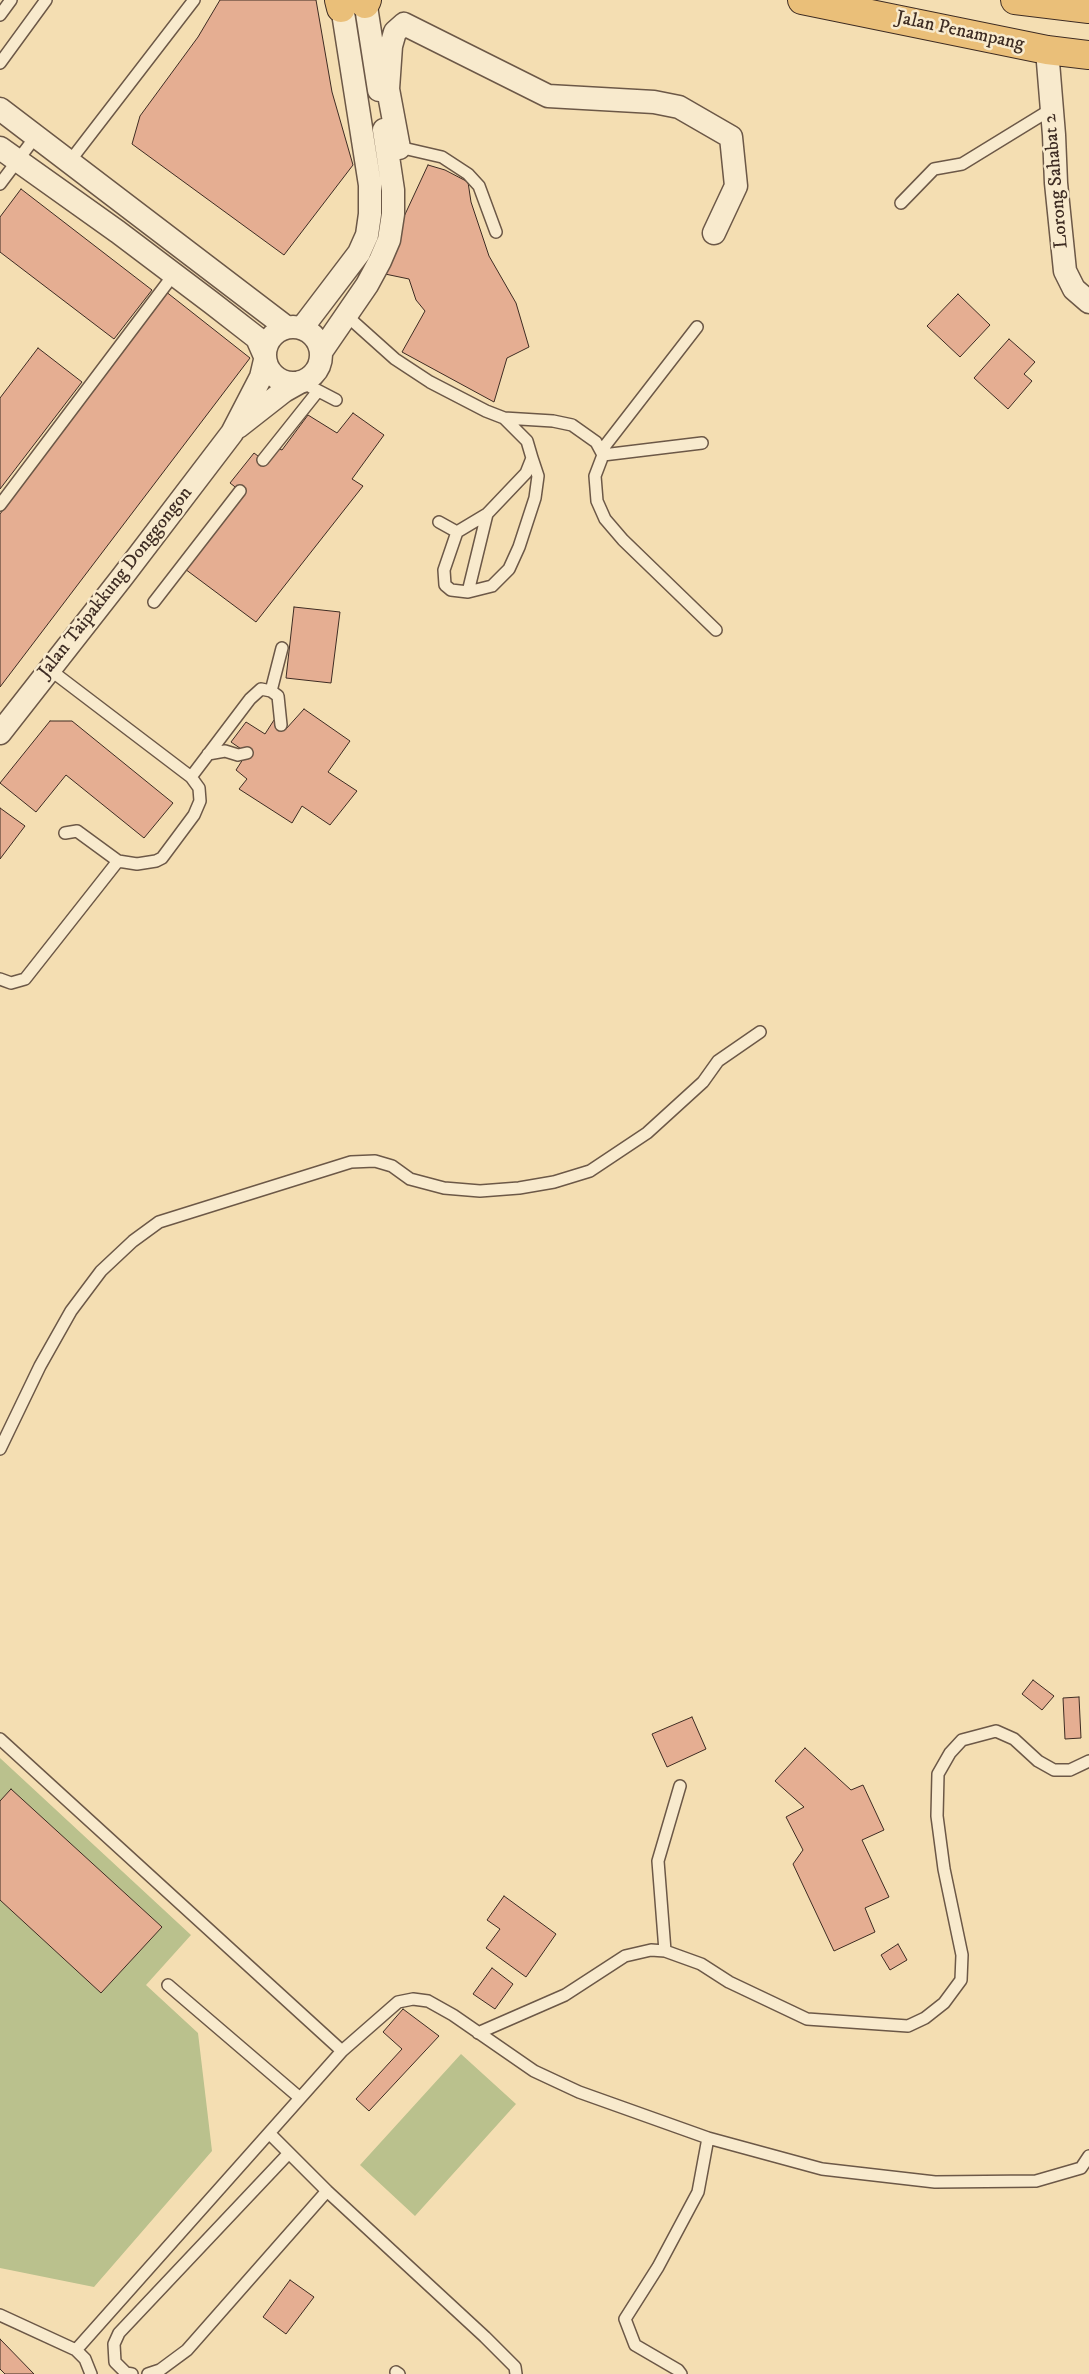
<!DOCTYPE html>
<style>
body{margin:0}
canvas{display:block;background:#f4deb2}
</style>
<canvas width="1089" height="2374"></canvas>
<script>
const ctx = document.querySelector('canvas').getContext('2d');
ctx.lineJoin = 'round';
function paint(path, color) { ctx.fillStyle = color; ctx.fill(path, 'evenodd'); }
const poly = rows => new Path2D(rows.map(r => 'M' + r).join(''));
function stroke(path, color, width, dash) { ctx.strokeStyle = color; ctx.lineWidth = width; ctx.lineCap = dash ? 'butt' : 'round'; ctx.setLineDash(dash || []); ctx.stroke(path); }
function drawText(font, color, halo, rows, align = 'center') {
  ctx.font = font + ' "IM FELL DW Pica",serif'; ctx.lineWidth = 5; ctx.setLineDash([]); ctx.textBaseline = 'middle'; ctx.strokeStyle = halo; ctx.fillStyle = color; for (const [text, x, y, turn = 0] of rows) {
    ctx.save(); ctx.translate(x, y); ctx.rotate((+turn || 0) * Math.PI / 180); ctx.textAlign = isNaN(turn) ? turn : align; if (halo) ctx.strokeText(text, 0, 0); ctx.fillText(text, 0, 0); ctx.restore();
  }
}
paint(poly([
 [0,1758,191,1935,146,1985,198,2033,212,2151,94,2287,0,2268],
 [461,2054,516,2104,415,2216,360,2165]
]), '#bac18d');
const building = poly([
 [220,0,316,0,332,92,353,165,284,255,132,144,140,116,198,37,220,0],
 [428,165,445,170,468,182,471,202,489,256,516,303,529,347,507,358,494,402,402,352,425,311,416,300,409,279,385,274,401,223,428,165],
 [21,189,152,290,114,339,0,252,0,217,21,189],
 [165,291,250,358,0,687,0,514,165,291],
 [958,294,990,325,960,357,927,326,958,294],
 [1009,339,1035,362,1024,374,1032,381,1008,409,974,378,1009,339],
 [38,348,82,382,0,489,0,398,38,348],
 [353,413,384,435,352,479,363,486,256,622,185,569,243,493,230,483,254,453,266,462,277,448,282,450,308,415,337,433,353,413],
 [294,607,340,612,331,683,286,678,294,607],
 [304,709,350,741,328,772,357,791,330,825,302,806,292,823,239,789,247,779,236,770,247,753,231,742,246,722,265,734,274,720,286,729,304,709],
 [50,721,72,721,173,803,144,838,66,775,36,812,0,783,50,721],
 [0,808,25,826,0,859,0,808],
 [1033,1680,1054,1696,1042,1710,1022,1694,1033,1680],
 [1079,1697,1081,1738,1065,1739,1063,1698,1079,1697],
 [692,1717,706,1749,667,1767,652,1734,692,1717],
 [805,1748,851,1790,863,1785,884,1830,862,1840,889,1897,865,1908,875,1932,834,1951,793,1864,803,1850,786,1817,804,1807,775,1781,805,1748],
 [11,1789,162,1927,101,1993,0,1900,0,1801,11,1789],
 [504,1896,556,1934,526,1977,486,1948,500,1929,487,1920,504,1896],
 [898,1944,907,1960,890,1970,881,1955,898,1944],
 [492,1968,513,1984,495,2009,473,1994,492,1968],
 [403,2009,439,2036,369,2111,356,2099,402,2049,383,2032,403,2009],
 [290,2280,314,2297,286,2334,263,2317,290,2280],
 [0,2339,34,2374,5,2374,0,2369,0,2339]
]);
paint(building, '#e5ae92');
stroke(building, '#3e2c23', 1);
const lane = poly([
 [0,15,11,0],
 [0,63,46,0],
 [396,148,403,148,442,157,468,174,479,186,496,232],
 [70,161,194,0],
 [0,184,36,136],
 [901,203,934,169,962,164,1050,110],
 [347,316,395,359,430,382,486,411,504,418,553,421,572,425,596,442,603,455,595,476,597,501,605,519,623,540,716,630],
 [311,387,336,400],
 [601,451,697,327],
 [603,455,702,443],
 [263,460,318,391],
 [0,505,174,274],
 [439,522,457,532,487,514,526,473,532,458,527,441,504,418],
 [457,532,444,570,445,585,451,590,468,592,492,586,509,569,519,547,535,498,538,476,532,458],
 [468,592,487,514],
 [154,602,240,491],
 [49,669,191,777,199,788,200,801,194,815,162,858,156,861,137,864,118,861,77,831,65,833],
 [271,691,282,648],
 [208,754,225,751,238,755,247,753],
 [191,777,250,699,261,689,271,691,278,696,281,725],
 [0,979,11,983,25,979,118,861],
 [0,1449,40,1366,71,1311,101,1271,133,1241,159,1222,351,1162,375,1161,392,1166,410,1179,444,1188,480,1191,519,1188,554,1182,590,1171,647,1133,703,1082,718,1061,760,1032],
 [0,1739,342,2051,76,2350],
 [665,1951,658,1861,680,1786],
 [168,1985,300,2098],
 [478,2033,565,1995,625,1956,651,1950,665,1951,701,1964,729,1982,807,2019,908,2026,925,2018,944,2003,961,1980,962,1955,944,1869,937,1816,938,1774,950,1753,962,1740,996,1731,1014,1739,1038,1761,1054,1770,1070,1770,1089,1761],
 [342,2051,398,2002,413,1999,428,2001,453,2015,534,2071,579,2092,708,2138,822,2169,935,2182,1036,2181,1081,2168,1089,2156],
 [270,2134,327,2191,485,2337,515,2367,516,2374],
 [0,2315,76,2350,85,2359,91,2374],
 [396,2372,399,2374],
 [132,2374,126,2373,115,2362,114,2344,119,2333,289,2153],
 [148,2374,160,2370,187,2350,327,2191],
 [681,2374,678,2370,635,2345,625,2319,658,2267,698,2192,708,2138]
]);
const street = poly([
 [365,0,379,90],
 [1047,50,1054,135,1056,183,1065,271,1074,289,1089,302],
 [0,109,286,327],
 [0,148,118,232,212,303,257,338,264,354],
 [399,148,388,89,391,46,395,32,404,24,548,96,654,102,679,107,731,137,736,186,714,233],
 '265 355a28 28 0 1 1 56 0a28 28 0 1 1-56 0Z',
 [302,328,359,253,367,235,370,214,370,185,341,0],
 [321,352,367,285,380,261,389,240,393,214,393,190,384,130],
 [238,427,284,391,300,382],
 [0,733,123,576,232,433,261,377,265,360]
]);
const primary = poly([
 [339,0,341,8],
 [802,0,1047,50,1089,55],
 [1015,0,1089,9],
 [365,4,367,0]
]);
stroke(lane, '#6c5847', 14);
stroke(street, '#6c5847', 25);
stroke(primary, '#3e2c23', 30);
stroke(lane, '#f8eacd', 11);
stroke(street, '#f8eacd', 22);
stroke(primary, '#eabf79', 28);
drawText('19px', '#3e2c23', '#f8eacd', [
 ["Jalan Penampang",960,32,12],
 ["Lorong Sahabat 2",1057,181,-95],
 ["Jalan Taipakkung Donggongon",116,583,-52]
]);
</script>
